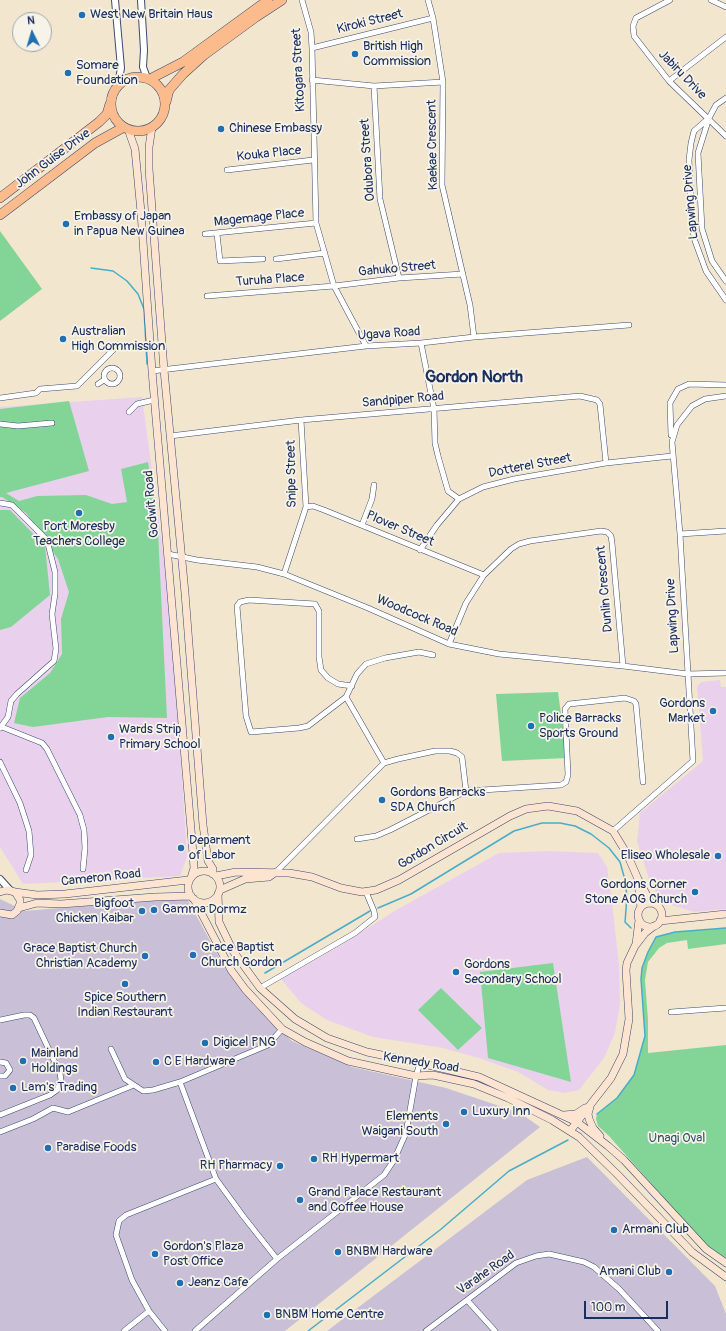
<!DOCTYPE html>
<style>
body{margin:0}
#map{position:relative;width:726px;height:1331px;overflow:hidden;background:#f2e6ce;font-family:Pangolin,sans-serif}
canvas{display:block}
.north{position:absolute;left:12px;top:12px;width:40px;height:40px;box-sizing:border-box;background:#f7f3e8;border:1px solid #9fa5b1;border-radius:50%;rotate:355deg;font-size:11px;font-weight:700;line-height:16px;text-align:center;color:#1b2f5e}
.north::after{content:'';display:block;margin:auto;width:14px;height:18px;background:#1f6fb2;clip-path:polygon(50% 0,100% 100%,50% 72%,0 100%)}
.scale{position:absolute;left:584px;top:1301px;width:84px;height:18px;box-sizing:border-box;border:2px solid #1b2f5e;border-top:0;padding-left:5px;font-size:12px;line-height:14px;white-space:nowrap;color:#1b2f5e;-webkit-text-stroke:3px #f7f3e8;paint-order:stroke}
</style>
<div id="map">
<canvas width="726" height="1331"></canvas>
<div class="north">N</div>
<div class="scale">100 m</div>
</div>
<script>
const ctx = document.querySelector('canvas').getContext('2d');
ctx.lineJoin = 'round';
function paint(path, color) { ctx.fillStyle = color; ctx.fill(path, 'evenodd'); }
const poly = rows => new Path2D(rows.map(r => 'M' + r).join(''));
function stroke(path, color, width, dash) { ctx.strokeStyle = color; ctx.lineWidth = width; ctx.lineCap = dash ? 'butt' : 'round'; ctx.setLineDash(dash || []); ctx.stroke(path); }
function drawText(font, color, halo, rows, align = 'center') {
  ctx.font = font + ' Pangolin,sans-serif'; ctx.lineWidth = 3.5; ctx.setLineDash([]); ctx.textBaseline = 'middle'; ctx.strokeStyle = halo; ctx.fillStyle = color; for (const [text, x, y, turn = 0] of rows) {
    ctx.save(); ctx.translate(x, y); ctx.rotate((+turn || 0) * Math.PI / 180); ctx.textAlign = isNaN(turn) ? turn : align; if (halo) ctx.strokeText(text, 0, 0); ctx.fillText(text, 0, 0); ctx.restore();
  }
}
paint(poly([
 [142,397,172,618,187,857,180,876,23,884,0,847,0,407],
 [720,680,721,687,726,687,726,909,694,912,672,905,652,888,637,842,640,813,703,761,697,686,701,682],
 [549,851,598,853,607,867,612,902,619,965,620,1005,615,1033,604,1058,579,1090,565,1093,548,1090,518,1072,479,1058,443,1048,373,1037,327,1020,301,1003,281,979,333,950,398,909,499,853]
]), '#e9d1ed');
paint(poly([
 [186,897,225,968,254,1005,292,1041,352,1067,446,1088,520,1113,540,1127,285,1331,0,1331,0,899,25,911],
 [587,1157,715,1286,726,1314,726,1331,327,1331,527,1180]
]), '#c9bfd7');
paint(poly([
 [0,231,42,289,0,321],
 [69,401,89,471,6,493,19,501,37,496,86,495,112,504,127,502,121,469,148,462,158,531,167,718,108,717,33,727,14,723,20,698,50,673,62,654,61,619,69,592,58,559,26,513,2,497,0,497,0,409],
 [0,510,10,510,45,546,50,595,11,627,0,630],
 [558,692,567,758,502,761,496,694],
 [726,928,726,944,688,949,687,940,667,943,659,948,648,962,645,980,648,1020,648,1053,726,1045,726,1258,701,1242,664,1198,609,1136,598,1126,596,1119,597,1114,617,1098,634,1075,645,1036,641,979,642,968,648,952,656,937,675,932],
 [553,963,571,1082,488,1058,480,972],
 [441,988,482,1028,458,1050,418,1010]
]), '#83d597');
stroke(poly([
 [91,268,113,271,127,281,138,294,144,309,147,364],
 [378,908,411,894,514,831,542,823,560,823,575,826,591,834,609,848,620,862,625,880,627,897,625,922,631,928],
 [265,973,370,911],
 [597,1114,617,1098,634,1075,645,1036,641,979,642,968,648,952,656,937,675,932,726,928],
 [308,1331,440,1230,509,1171,568,1140]
]), '#49adc9', 1.5);
const minor = poly([
 [302,0,311,32,312,48,316,223,334,286,366,346],
 [428,0,433,18,443,82,442,185,470,305,474,337],
 [670,0,636,18,633,26,634,36,669,81,726,136],
 [711,0,726,7],
 [312,48,433,18],
 [312,80,374,86,443,82],
 [669,81,726,37],
 [374,86,380,199,399,278],
 [726,98,716,105,709,118,698,153,702,229,712,261,726,281],
 [709,118,694,131,691,143,689,160,692,226,695,241,706,271,726,300],
 [227,170,313,160],
 [205,234,316,223],
 [217,234,220,261,263,259],
 [276,259,325,253],
 [207,296,334,286,399,278,463,274],
 [421,343,434,409,435,443,438,456,448,491,459,499],
 '104 376a8 8 0 1 1 16 0a8 8 0 1 1-16 0Z',
 [152,371,366,346,421,343,474,337,629,325],
 [98,384,104,380],
 [0,398,36,393,40,389,77,386,118,345],
 [129,412,137,404,154,400],
 [0,424,18,426,52,423],
 [671,435,670,403,678,389,689,384,726,385],
 [170,436,301,420,580,396,597,400,600,404,606,463],
 [0,503,12,505,47,540,55,572,55,594,52,614,56,649,54,661,17,694,11,701,8,717,0,728],
 [306,507,313,506,324,510,484,575],
 [362,525,372,499,374,485],
 [680,534,726,531],
 [420,550,437,525,459,499,483,487,514,479,606,463,672,456],
 [168,554,197,560,257,567,284,574,368,608,449,644,499,654,623,666,688,674,726,673],
 [284,574,306,507,301,420],
 [449,644,466,603,484,575,511,549,519,544,530,541,601,531,607,532,611,536,612,543,623,666],
 [346,697,308,726,299,728,251,732,246,716,237,606,240,602,249,600,315,604,319,611,319,657,321,670,328,678,338,684,352,686],
 [2,727,42,743,47,749,80,815,84,830,85,848,83,869],
 [0,762,20,803,29,831,31,855,26,870],
 [384,763,346,697,357,674,366,664,385,658,419,652,433,655],
 [613,831,693,761,680,534,672,442,677,425,692,406,705,399,726,396],
 [357,839,376,836,390,830,466,791,561,785,566,782,568,775,565,709,569,704,625,698,634,701,636,704,643,782],
 [276,872,384,763,398,759,435,751,450,751,457,753,462,757,466,791],
 [260,988,355,933,375,917,374,911,366,892],
 [671,1012,726,1008],
 [0,1020,24,1015,30,1015,34,1018,60,1073,61,1080,57,1090,50,1095,0,1115],
 [111,1049,125,1079,143,1091,153,1090,180,1082,268,1045,282,1029],
 [0,1062,6,1063,10,1070,5,1076,0,1076],
 [180,1082,216,1179,243,1216,277,1259],
 [0,1132,33,1119,53,1108,68,1112,134,1085],
 [467,1300,495,1331],
 [124,1331,149,1311],
 [165,1331,149,1311,132,1280,116,1235,119,1221,126,1215,216,1179],
 [195,1331,277,1259,384,1175,394,1160,406,1133,416,1076,420,1063],
 [426,1331,516,1263,536,1256,549,1254,584,1262,594,1267,619,1289,658,1331]
]);
const tertiary = poly([
 [115,0,121,68,118,85],
 [141,0,144,50,143,67,147,78],
 [0,879,10,890]
]);
const secondary = poly([
 [152,127,149,147,149,169,164,370,185,593,203,825,208,861,213,869,213,874],
 [128,129,135,149,141,212,152,371,192,841,194,868,191,878],
 '188 887a16 16 0 1 1 32 0a16 16 0 1 1-32 0Z',
 [216,876,236,872,289,873,312,877,341,888,362,892,376,890,399,880,510,816,526,809,548,806,577,811,613,831,627,854,638,879,651,903],
 [638,883,641,907],
 [220,890,245,879,269,877,276,872],
 [0,892,7,890,15,892,20,900,20,904,17,911,12,915,0,913],
 [15,892,37,895,65,894,188,880],
 [218,894,219,922,233,951,260,988,295,1019,327,1038,367,1052,420,1063,479,1077,577,1122,608,1146,624,1160,706,1249,726,1263],
 [194,899,231,970,245,989,282,1029,305,1042,348,1061,416,1076,433,1075,474,1084,508,1098,552,1120,579,1137,618,1175,692,1252,726,1277],
 '638 915a12 12 0 1 1 24 0a12 12 0 1 1-24 0Z',
 [19,908,37,903,61,904,155,897,191,896],
 [660,921,726,914],
 [636,944,639,920],
 [590,1107,588,1114,589,1119,593,1128,600,1136],
 [564,1115,576,1114,585,1108],
 [570,1131,611,1078,623,1054,629,1019,626,970,627,963,635,946,645,933,654,926]
]);
const trunk = poly([
 '111 104a27 27 0 1 1 54 0a27 27 0 1 1-54 0Z',
 [150,79,183,62,268,0],
 [166,102,169,90,183,74,204,55,256,17,282,0],
 [0,198,99,122,107,114,110,104],
 [0,215,95,143,124,127]
]);
stroke(minor, '#3b4a6f', 6);
stroke(tertiary, '#3b4a6f', 8);
stroke(secondary, '#3b4a6f', 8);
stroke(trunk, '#3b4a6f', 10);
stroke(minor, '#fff', 5);
stroke(tertiary, '#fff', 6);
stroke(secondary, '#fde4d1', 7);
stroke(trunk, '#fbbb8c', 9);
for (const [x, y, r, color] of [
 [82,15,4,"#1f6fb2"],
 [355,54,4,"#1f6fb2"],
 [68,73,4,"#1f6fb2"],
 [221,129,4,"#1f6fb2"],
 [66,224,4,"#1f6fb2"],
 [63,339,4,"#1f6fb2"],
 [79,513,4,"#1f6fb2"],
 [713,711,4,"#1f6fb2"],
 [531,726,4,"#1f6fb2"],
 [111,737,4,"#1f6fb2"],
 [382,800,4,"#1f6fb2"],
 [181,848,4,"#1f6fb2"],
 [718,856,4,"#1f6fb2"],
 [695,892,4,"#1f6fb2"],
 [154,910,4,"#1f6fb2"],
 [142,911,4,"#1f6fb2"],
 [193,955,4,"#1f6fb2"],
 [145,956,4,"#1f6fb2"],
 [456,972,4,"#1f6fb2"],
 [125,984,4,"#1f6fb2"],
 [205,1043,4,"#1f6fb2"],
 [23,1061,4,"#1f6fb2"],
 [156,1062,4,"#1f6fb2"],
 [13,1088,4,"#1f6fb2"],
 [464,1112,4,"#1f6fb2"],
 [446,1124,4,"#1f6fb2"],
 [48,1148,4,"#1f6fb2"],
 [314,1159,4,"#1f6fb2"],
 [280,1166,4,"#1f6fb2"],
 [300,1200,4,"#1f6fb2"],
 [614,1230,4,"#1f6fb2"],
 [338,1252,4,"#1f6fb2"],
 [155,1254,4,"#1f6fb2"],
 [669,1272,4,"#1f6fb2"],
 [180,1283,4,"#1f6fb2"],
 [267,1315,4,"#1f6fb2"]
]) { const dot = new Path2D(); dot.arc(x, y, r, 0, 2 * Math.PI); ctx.fillStyle = color; ctx.fill(dot); stroke(dot, '#f7f3e8', 1.5); }
drawText('13px', '#1b2f5e', '#f7f3e8', [
 ["West New Britain Haus",90,15],
 ["British High",363,47],
 ["Commission",363,62],
 ["Somare",76,66],
 ["Foundation",76,81],
 ["Chinese Embassy",229,129],
 ["Embassy of Japan",74,217],
 ["in Papua New Guinea",74,232],
 ["Australian",71,332],
 ["High Commission",71,347],
 ["Port Moresby",79,527,"center"],
 ["Teachers College",79,542,"center"],
 ["Gordons",705,704,"right"],
 ["Market",705,719,"right"],
 ["Police Barracks",539,719],
 ["Sports Ground",539,734],
 ["Wards Strip",119,730],
 ["Primary School",119,745],
 ["Gordons Barracks",390,793],
 ["SDA Church",390,808],
 ["Deparment",189,841],
 ["of Labor",189,856],
 ["Eliseo Wholesale",710,856,"right"],
 ["Gordons Corner",687,885,"right"],
 ["Stone AOG Church",687,900,"right"],
 ["Bigfoot",134,904,"right"],
 ["Chicken Kaibar",134,919,"right"],
 ["Gamma Dormz",162,910],
 ["Grace Baptist",201,948],
 ["Church Gordon",201,963],
 ["Grace Baptist Church",137,949,"right"],
 ["Christian Academy",137,964,"right"],
 ["Gordons",464,965],
 ["Secondary School",464,980],
 ["Spice Southern",125,998,"center"],
 ["Indian Restaurant",125,1013,"center"],
 ["Digicel PNG",213,1043],
 ["Mainland",31,1054],
 ["Holdings",31,1069],
 ["C E Hardware",164,1062],
 ["Lam's Trading",21,1088],
 ["Luxury Inn",472,1112],
 ["Elements",438,1117,"right"],
 ["Waigani South",438,1132,"right"],
 ["Paradise Foods",56,1148],
 ["RH Hypermart",322,1159],
 ["RH Pharmacy",272,1166,"right"],
 ["Grand Palace Restaurant",308,1193],
 ["and Coffee House",308,1208],
 ["Armani Club",622,1230],
 ["Gordon's Plaza",163,1247],
 ["Post Office",163,1262],
 ["BNBM Hardware",346,1252],
 ["Amani Club",661,1272,"right"],
 ["Jeanz Cafe",188,1283],
 ["BNBM Home Centre",275,1315]
], 'left');
drawText('13px', '#1b2f5e', '#f7f3e8', [
 ["Kiroki Street",370,22,-14],
 ["Kitogara Street",299,70,-93],
 ["Jabiru Drive",682,75,46],
 ["Kaekae Crescent",433,145,-91],
 ["Kouka Place",269,154,-6],
 ["John Guise Drive",53,159,-37],
 ["Odubora Street",368,160,-94],
 ["Lapwing Drive",691,202,-95],
 ["Magemage Place",259,218,-6],
 ["Gahuko Street",397,269,-5],
 ["Turuha Place",270,280,-4],
 ["Ugava Road",389,334,-4],
 ["Sandpiper Road",403,400,-5],
 ["Dotterel Street",530,466,-11],
 ["Snipe Street",292,474,-91],
 ["Godwit Road",152,504,-95],
 ["Plover Street",400,529,23],
 ["Dunlin Crescent",605,589,-95],
 ["Woodcock Road",417,616,23],
 ["Lapwing Drive",673,616,-93],
 ["Gordon Circuit",433,846,-31],
 ["Cameron Road",101,878,-6],
 ["Kennedy Road",421,1063,9],
 ["Varahe Road",486,1273,-35]
]);
drawText('13px', '#35586c', '#f7f3e8', [
 ["Unagi Oval",677,1139]
]);
drawText('bold 17px', '#1b2f5e', '#f7f3e8', [
 ["Gordon North",474,378]
]);
</script>
